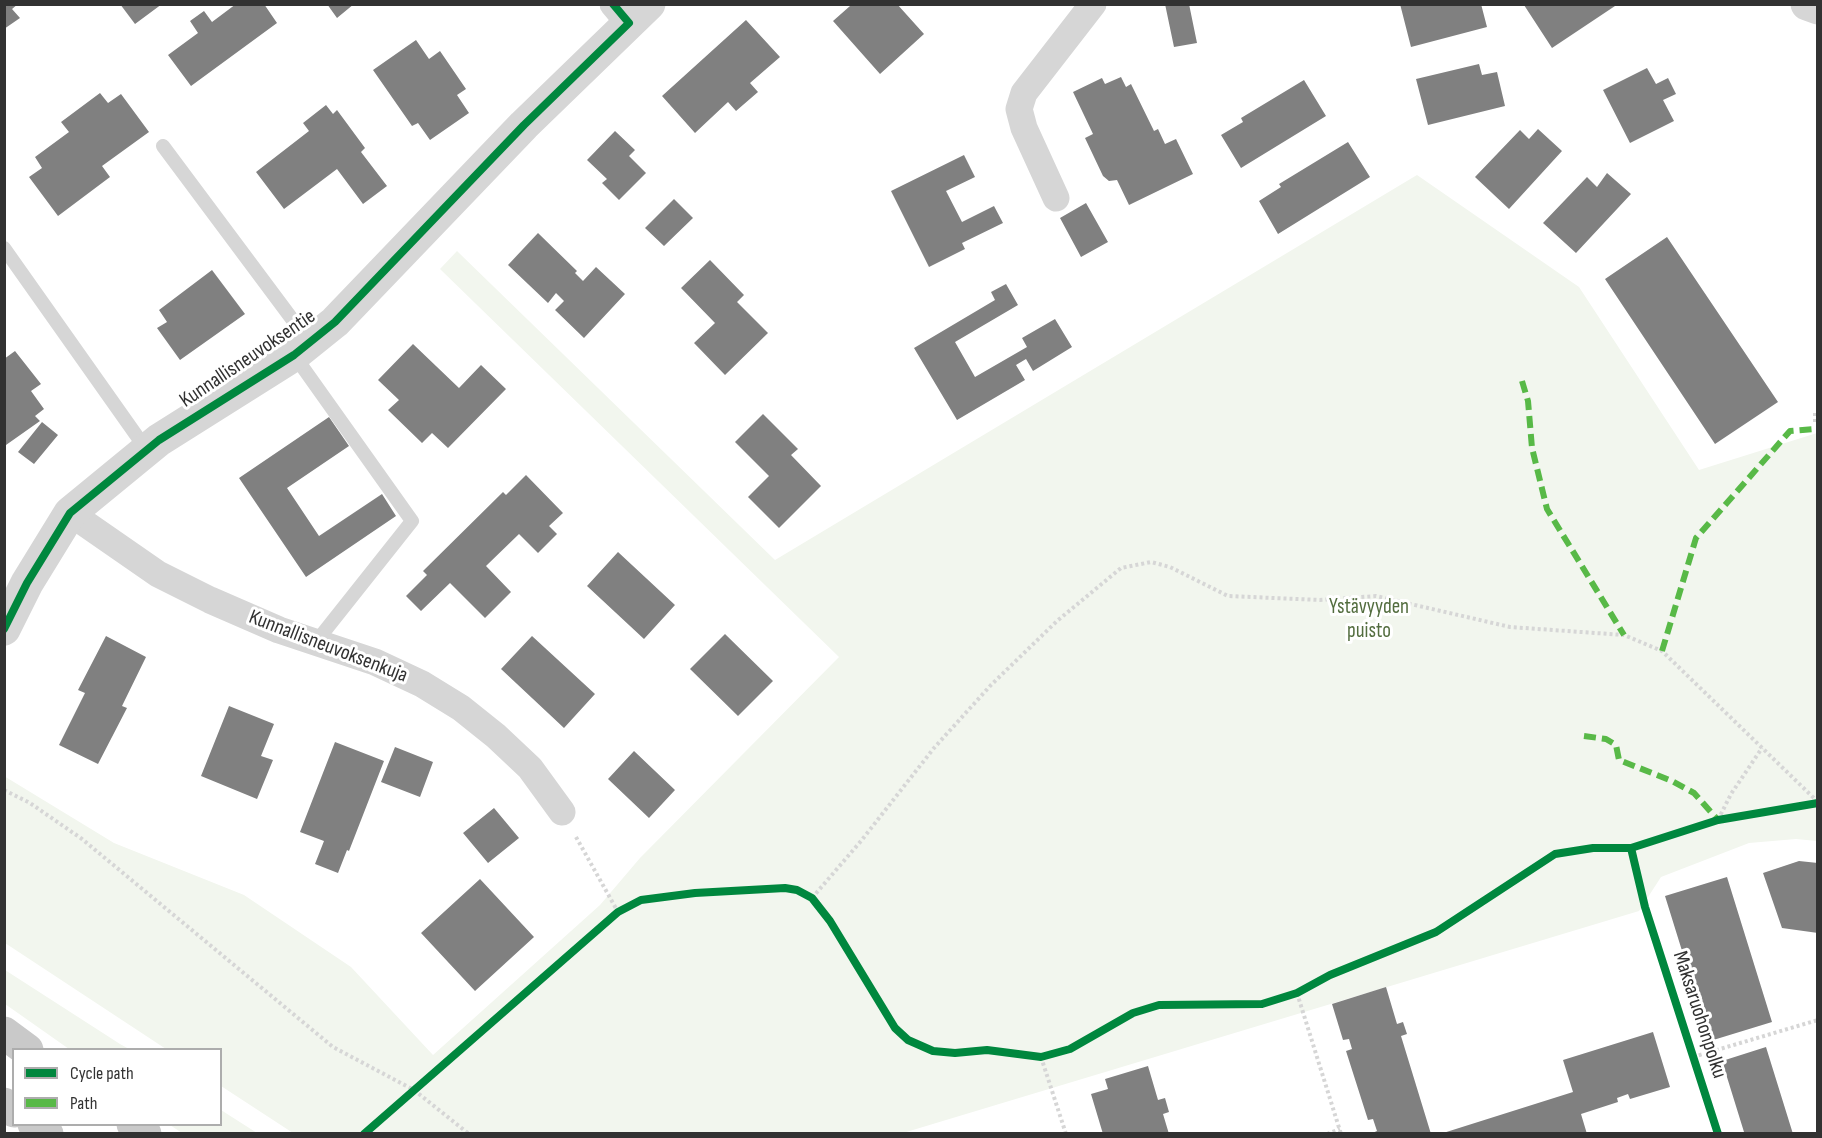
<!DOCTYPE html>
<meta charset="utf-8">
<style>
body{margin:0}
#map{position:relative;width:1822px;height:1138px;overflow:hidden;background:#fff;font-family:"Sofia Sans Condensed",sans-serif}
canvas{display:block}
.frame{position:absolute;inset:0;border:6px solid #323232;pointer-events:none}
.legend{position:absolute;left:12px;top:1048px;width:210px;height:78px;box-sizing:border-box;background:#fff;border:2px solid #adadad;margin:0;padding:8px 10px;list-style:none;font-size:18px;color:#323232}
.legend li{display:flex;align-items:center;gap:12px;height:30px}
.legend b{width:30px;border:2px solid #adadad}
</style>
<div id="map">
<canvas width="1822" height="1138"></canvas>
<div class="frame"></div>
<ul class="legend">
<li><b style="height:8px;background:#00873e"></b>Cycle path</li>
<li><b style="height:8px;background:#58b947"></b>Path</li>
</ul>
</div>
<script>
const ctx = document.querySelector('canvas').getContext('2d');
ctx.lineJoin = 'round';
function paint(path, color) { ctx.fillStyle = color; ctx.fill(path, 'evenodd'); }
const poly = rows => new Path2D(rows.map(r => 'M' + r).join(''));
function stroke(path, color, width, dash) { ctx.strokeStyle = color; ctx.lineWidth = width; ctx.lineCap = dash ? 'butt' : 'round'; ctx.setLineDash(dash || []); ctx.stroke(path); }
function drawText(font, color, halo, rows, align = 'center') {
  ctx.font = font + ' "Sofia Sans Condensed",sans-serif'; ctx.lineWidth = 6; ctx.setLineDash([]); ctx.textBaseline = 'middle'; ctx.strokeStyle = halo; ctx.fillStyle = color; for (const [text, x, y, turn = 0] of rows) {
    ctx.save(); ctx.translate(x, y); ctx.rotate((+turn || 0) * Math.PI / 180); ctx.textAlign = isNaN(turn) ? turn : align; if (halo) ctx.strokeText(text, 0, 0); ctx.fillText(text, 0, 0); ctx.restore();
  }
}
paint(poly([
 [1417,175,1579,287,1699,470,1817,433,1817,841,1796,839,1749,843,1661,877,1639,911,903,1133,293,1133,221,1086,220,1050,166,1049,5,943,4,776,114,843,244,895,351,967,433,1055,600,905,640,858,839,657,440,269,457,251,775,560],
 [5,970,120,1044,129,1049,69,1049,5,1004],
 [221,1110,257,1133,182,1133,170,1125,220,1124]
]), '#f2f6ee');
paint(poly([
 [4,4,18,4,12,9,20,18,4,29],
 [120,4,162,4,135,24],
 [236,4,264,4,277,23,191,86,168,55,198,33,190,21,204,11,212,22],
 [327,4,354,4,337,18],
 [849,4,897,4,924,34,880,74,833,21,850,6],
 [1165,4,1189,4,1197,43,1174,47],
 [1400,4,1481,4,1487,27,1411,47],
 [1618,4,1552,48,1524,5,1525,4],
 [746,20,780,57,750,83,758,92,736,111,728,102,695,133,662,96],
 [416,40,429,59,440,51,466,89,457,95,469,113,430,140,418,123,412,126,373,70],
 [1479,64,1482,75,1497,72,1505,106,1428,125,1416,79],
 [1647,68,1656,84,1668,78,1676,94,1663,100,1674,121,1630,143,1603,90],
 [1121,77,1126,87,1131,84,1154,131,1158,129,1165,144,1176,139,1193,174,1129,205,1117,180,1109,181,1103,176,1085,138,1093,134,1073,92,1102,78,1105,84],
 [1304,80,1326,116,1241,168,1221,135,1243,122,1241,118],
 [100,93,108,103,121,94,149,132,102,166,110,177,58,216,29,177,42,168,35,157,69,132,61,122],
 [326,105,333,114,337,110,365,148,361,152,387,186,363,204,337,169,284,209,256,172,309,131,303,123],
 [1538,129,1562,151,1509,209,1475,177,1520,130,1529,139],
 [615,131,635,150,629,156,646,173,619,200,602,183,607,179,587,160],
 [1348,142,1370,177,1278,234,1259,201,1281,187,1279,184],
 [964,155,975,177,946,191,962,222,994,206,1003,223,962,243,965,249,929,267,891,191],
 [1607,173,1631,194,1576,253,1543,223,1587,177,1597,187],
 [674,199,693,218,664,246,645,228],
 [1086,203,1108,242,1081,257,1060,218],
 [538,233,577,271,575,273,583,281,596,267,625,294,584,338,555,310,564,301,556,293,548,303,508,265],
 [1667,237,1778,402,1715,444,1605,279],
 [710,260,744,295,737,302,768,333,725,375,694,343,715,323,681,288],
 [212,270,245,314,180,360,157,328,167,322,159,310],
 [1006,284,1018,305,955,342,975,377,1027,347,1022,338,1055,319,1072,347,1033,371,1026,359,1016,365,1025,380,957,420,914,348,995,300,991,292],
 [413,344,459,388,481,365,506,389,448,448,432,433,422,443,388,410,399,400,378,380],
 [15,351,41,384,31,391,44,409,35,416,40,421,6,445,4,359],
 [763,414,798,449,791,455,821,486,779,528,748,497,769,476,735,442],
 [329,417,349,446,287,488,319,536,382,494,396,516,306,577,239,478],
 [42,422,58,435,34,464,18,452],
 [526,475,563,513,549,526,557,534,538,553,519,534,486,566,511,592,485,618,450,583,421,611,406,596,427,575,423,571,503,492,506,495],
 [618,552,675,605,644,639,587,586],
 [725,634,773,681,738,716,690,669],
 [106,636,146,657,122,706,127,708,98,764,59,745,85,693,78,690],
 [532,636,595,694,564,728,501,669],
 [229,706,274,724,261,756,273,760,257,799,201,776],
 [335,742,384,761,349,851,347,850,338,873,315,864,324,841,300,832],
 [395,747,433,762,420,797,381,782],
 [634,751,675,790,649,818,608,779],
 [494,808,519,838,488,863,463,833],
 [1799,861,1818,863,1818,933,1782,928,1763,873],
 [1727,877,1772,1022,1710,1041,1665,896],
 [480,879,534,937,475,991,421,933],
 [1386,987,1397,1024,1403,1022,1407,1034,1401,1036,1431,1134,1370,1134,1377,1131,1373,1119,1368,1120,1346,1051,1352,1049,1349,1039,1343,1040,1332,1004],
 [1653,1032,1670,1087,1630,1099,1628,1094,1617,1098,1618,1102,1581,1114,1587,1134,1440,1134,1573,1092,1563,1060],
 [1766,1047,1793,1134,1744,1132,1722,1061],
 [1148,1066,1158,1100,1165,1098,1169,1112,1163,1114,1169,1134,1103,1134,1091,1094,1108,1089,1105,1079]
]), '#808080');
stroke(poly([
 [1815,413,1815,425],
 [4,790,30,803,82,839,333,1047,414,1090,469,1134],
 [1718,820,1731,794,1762,748],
 [576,837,618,912],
 [812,898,861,841,934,748,991,685,1057,621,1121,568,1151,562,1170,567,1228,596,1320,600,1376,596,1510,627,1624,635,1662,651,1818,802],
 [1297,993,1341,1134],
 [1041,1057,1066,1134],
 [1693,1057,1818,1020],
 [1327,1134,1340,1129]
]), '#d6d6d6', 4, [3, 3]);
stroke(poly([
 [163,146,295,323,313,340],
 [4,248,146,449],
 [294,355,412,521,316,642]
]), '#d6d6d6', 14);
stroke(poly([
 [613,4,629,23],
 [1056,198,1024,128,1019,109,1024,93,1093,4],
 [70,513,158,574,210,600,279,630,375,662,422,684,461,708,496,736,530,768,562,812]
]), '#d6d6d6', 27);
stroke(poly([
 [1807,4,1818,8],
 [4,629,27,583,70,513,159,440,294,355,335,322,524,125,649,4]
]), '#d6d6d6', 33);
stroke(poly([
 [4,1033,27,1050],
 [4,1104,14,1111],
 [34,1124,47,1134],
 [133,1124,145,1134]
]), '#c9c9c9', 33);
stroke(poly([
 [1522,381,1528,401,1532,448,1547,509,1624,635],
 [1662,651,1696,538,1790,431,1815,429],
 [1584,736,1606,739,1616,745,1619,760,1672,781,1694,793,1718,820]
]), '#58b947', 6, [12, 6]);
stroke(poly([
 [4,629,27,583,70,513,159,440,294,355,335,322,524,125,629,23,613,4],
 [1631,848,1645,907,1718,1134],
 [364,1134,618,912,641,900,695,893,785,888,797,890,812,898,830,921,895,1028,908,1040,933,1051,955,1053,987,1050,1041,1057,1070,1049,1133,1013,1159,1005,1262,1004,1297,993,1330,975,1436,932,1555,854,1593,848,1631,848,1718,820,1818,803]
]), '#00873e', 8);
drawText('21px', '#323232', '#fff', [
 ["Kunnallisneuvoksentie",248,359,-34],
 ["Kunnallisneuvoksenkuja",328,647,21],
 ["Maksaruohonpolku",1699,1015,72]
]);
drawText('21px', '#536d3f', '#fff', [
 ["Ystävyyden",1369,608],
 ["puisto",1369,632]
]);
</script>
